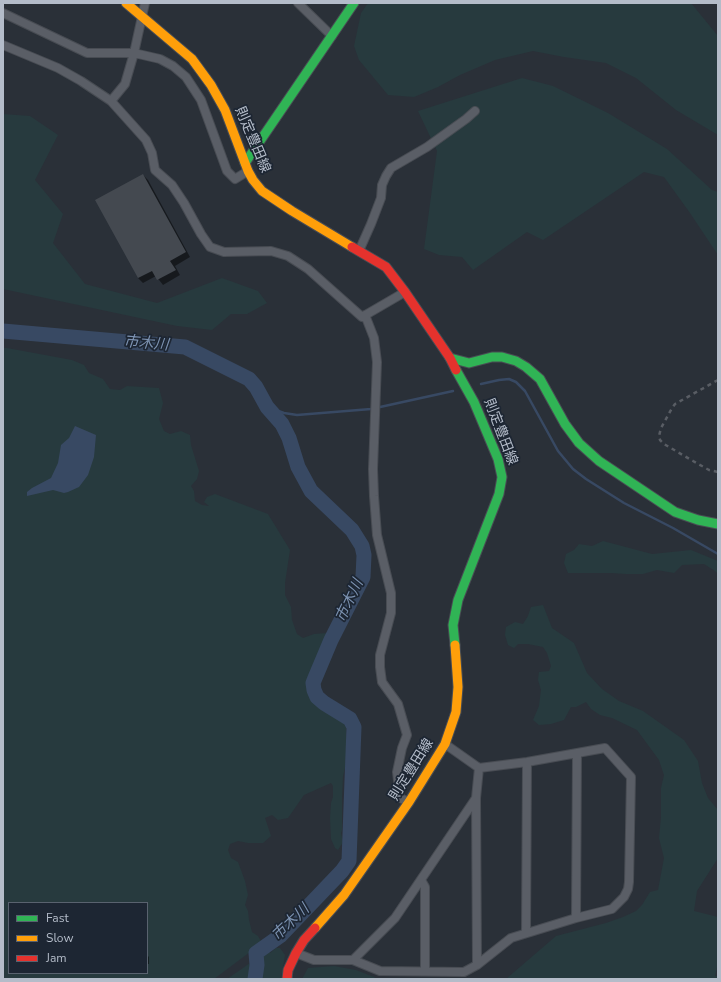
<!DOCTYPE html>
<meta charset="utf-8">
<style>
body{margin:0}
#map{position:relative;width:721px;height:982px;overflow:hidden;background:#2a3038;font-family:"Nunito Sans",sans-serif}
canvas{display:block}
.frame{position:absolute;inset:0;border:4px solid #b4bcc9;pointer-events:none}
.legend{position:absolute;left:8px;top:902px;width:140px;height:72px;box-sizing:border-box;background:#1d2633;border:1px solid #59626f;margin:0;padding:5px 7px;list-style:none;font-size:12px;color:#b4bcc9}
.legend li{display:flex;align-items:center;gap:8px;height:20px}
.legend b{width:20px;border:1px solid #59626f}
</style>
<div id="map">
<canvas width="721" height="982"></canvas>
<div class="frame"></div>
<ul class="legend">
<li><b style="height:5px;background:#30b455"></b>Fast</li>
<li><b style="height:5px;background:#ff9f0a"></b>Slow</li>
<li><b style="height:5px;background:#e5322d"></b>Jam</li>
</ul>
</div>
<script>
const ctx = document.querySelector('canvas').getContext('2d');
ctx.lineJoin = 'round';
function paint(path, color) { ctx.fillStyle = color; ctx.fill(path, 'evenodd'); }
const poly = rows => new Path2D(rows.map(r => 'M' + r).join(''));
function stroke(path, color, width, dash) { ctx.strokeStyle = color; ctx.lineWidth = width; ctx.lineCap = dash ? 'butt' : 'round'; ctx.setLineDash(dash || []); ctx.stroke(path); }
function drawText(font, color, halo, rows, align = 'center') {
  ctx.font = font + ' "Nunito Sans","Noto Sans JP",sans-serif'; ctx.lineWidth = 3.5; ctx.setLineDash([]); ctx.textBaseline = 'middle'; ctx.strokeStyle = halo; ctx.fillStyle = color; for (const [text, x, y, turn = 0] of rows) {
    ctx.save(); ctx.translate(x, y); ctx.rotate((+turn || 0) * Math.PI / 180); ctx.textAlign = isNaN(turn) ? turn : align; if (halo) ctx.strokeText(text, 0, 0); ctx.fillText(text, 0, 0); ctx.restore();
  }
}
paint(poly([
 [368,3,691,3,718,36,718,135,676,110,636,78,606,63,564,57,533,51,495,60,460,75,438,87,414,97,388,95,359,60,354,46,361,13],
 [522,78,553,86,608,113,667,149,712,190,718,192,718,255,690,213,664,177,644,172,543,240,527,232,473,270,462,257,439,255,424,249,437,151,418,111],
 [3,114,30,116,58,135,35,180,63,214,53,243,85,284,157,303,222,278,258,291,267,303,247,314,231,314,212,330,177,326,3,289],
 [3,348,7,348,72,360,84,365,89,373,103,379,110,389,120,390,127,386,159,388,163,403,159,419,164,431,170,434,181,431,190,435,191,445,199,471,197,479,191,486,194,491,195,501,202,505,209,506,204,502,207,497,215,494,268,514,290,550,285,583,285,595,291,607,292,620,297,634,303,638,314,634,327,633,328,638,312,680,311,686,314,695,322,705,343,716,351,724,346,728,346,764,343,776,342,797,342,830,341,833,343,842,338,850,335,848,331,839,330,818,331,803,333,797,333,786,331,783,304,795,288,818,278,820,272,815,265,818,271,836,263,843,248,843,238,841,230,844,228,850,231,858,238,862,245,881,248,895,245,905,248,911,249,920,252,932,258,936,262,943,214,979,3,979],
 [9,903,147,903,147,973,9,973],
 [603,541,652,554,691,550,718,561,718,574,715,571,704,564,682,565,674,573,657,570,643,574,626,574,611,573,568,573,564,563,566,554,574,550,579,544,592,546],
 [543,605,552,628,574,643,587,673,602,689,619,701,643,711,684,740,698,761,702,783,708,798,718,810,718,858,697,891,694,911,718,917,718,963,715,976,718,976,718,979,506,979,556,936,606,923,623,917,636,911,642,905,650,892,658,890,664,858,659,838,661,817,661,788,664,775,659,760,637,730,612,718,600,715,591,709,586,702,576,707,571,707,564,720,551,724,539,725,533,720,539,706,541,690,538,680,539,672,549,671,551,666,547,653,543,647,528,644,518,644,514,648,508,645,505,635,506,627,515,622,523,624,528,616,531,607],
 [276,948,280,948,285,955,281,979,259,979,263,954,268,950,270,953],
 [253,961,252,979,227,979],
 [334,966,356,970,374,977,377,979,302,979,308,968]
]), '#273a3e');
paint(poly([
 [75,426,96,435,94,457,88,475,79,487,68,492,64,493,53,490,27,496,27,492,32,488,51,478,58,463,61,445,69,438]
]), '#384963');
paint(poly([
 [143,175,148,180,190,257,175,266,180,275,163,285,156,276,143,283,138,278],
 [147,955,149,957,149,964,147,964]
]), '#0007');
stroke(poly([
 [481,384,499,380,509,379,516,382,525,391,558,451,573,469,586,479,624,503,673,528,718,554],
 [267,407,284,413,297,415,371,409,453,391]
]), '#384963', 2.5);
stroke(poly([
 [3,331,185,347,249,379,256,387,267,407,282,424,289,438,298,467,311,491,352,530,362,546,364,555,363,577,331,640,315,678,313,683,314,690,317,697,324,703,350,719,354,727,349,861,342,871,280,936,256,953,257,965,255,979]
]), '#384963', 15);
paint(poly([
 [143,174,186,252,170,261,176,270,157,280,152,271,138,278,95,200]
]), '#444950');
const street = poly([
 [298,3,332,36],
 [3,13,87,53,134,53,160,59,173,66,186,77,201,100,227,171,235,179,248,171],
 [3,45,58,68,81,81,111,101,146,140,152,153,155,170,172,185,184,203,201,234,210,247,224,252,271,251,288,256,308,269,362,317,405,292],
 [111,101,125,84,134,53,145,3],
 [359,251,371,224,381,198,382,185,386,176,391,168,427,147,466,119,475,111],
 [365,315,374,338,377,362,373,469,374,496,377,535,391,593,391,613,380,655,380,667,382,682,398,704,407,735,402,748,397,772,400,798,409,802],
 [421,880,425,887,425,971],
 [576,918,577,753],
 [526,933,527,762],
 [296,953,314,960,353,960,380,971,464,972,477,965,511,938,576,918,612,909,624,897,628,889,629,882,631,777,605,748,527,762,479,768,445,744],
 [353,960,395,918,476,798],
 [477,965,476,798,479,768]
]);
const fast = poly([
 [245,163,354,3],
 [450,358,469,363,492,357,502,357,516,361,526,367,540,379,565,424,579,443,599,461,675,512,698,520,718,524],
 [455,645,453,625,458,600,499,494,502,477,498,459,474,402,456,370]
]);
const slow = poly([
 [126,3,192,59,211,85,225,110,248,171,253,180,262,191,292,211,352,247],
 [315,928,344,895,409,802,445,744,456,712,458,687,455,645]
]);
const jam = poly([
 [352,247,386,267,405,292,450,358,456,370],
 [287,979,288,970,296,953,304,940,315,928]
]);
stroke(street, '#484c53', 10);
stroke(fast, '#484c53', 11);
stroke(slow, '#484c53', 11);
stroke(jam, '#484c53', 11);
stroke(street, '#5a5e66', 8);
stroke(fast, '#30b455', 9);
stroke(slow, '#ff9f0a', 9);
stroke(jam, '#e5322d', 9);
stroke(poly([
 [718,380,675,404,672,408,661,428,659,436,660,440,664,444,693,461,709,470,718,472]
]), '#595d64', 2.5, [4, 4]);
drawText('14px', '#b4bcc9', '#1d2633', [
 ["則定豊田線",252,140,67],
 ["則定豊田線",500,432,69],
 ["則定豊田線",412,770,-58]
]);
drawText('italic 15px', '#7c92b1', '#1d2633', [
 ["市木川",146,344,5],
 ["市木川",350,601,-65],
 ["市木川",291,923,-44]
]);
</script>
